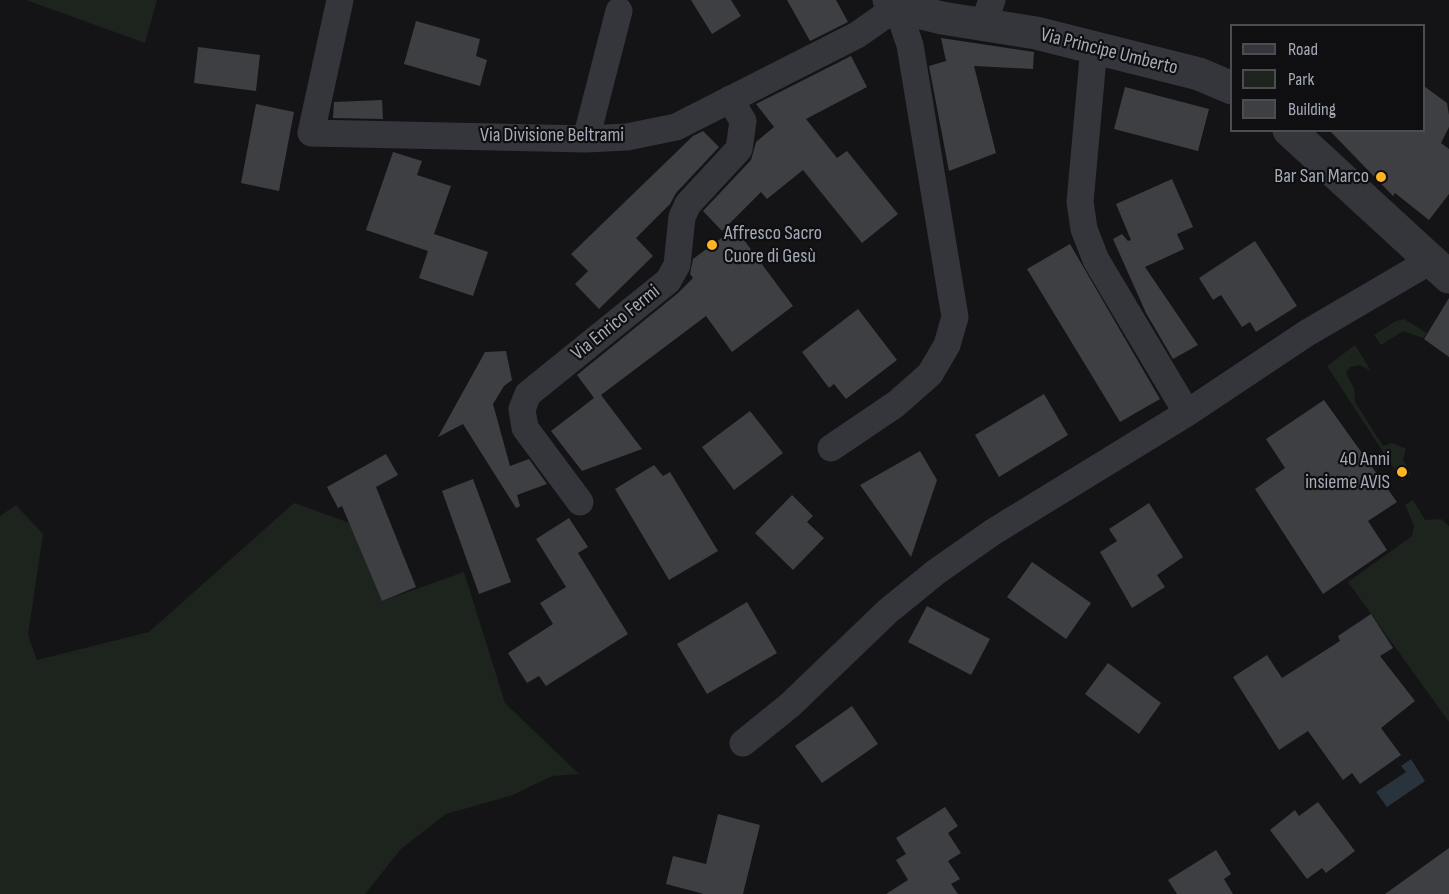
<!DOCTYPE html>
<meta charset="utf-8">
<style>
body{margin:0}
#map{position:relative;width:1449px;height:894px;overflow:hidden;background:#141416;font-family:"Sofia Sans Condensed",sans-serif}
canvas{display:block}
.legend{position:absolute;left:1230px;top:24px;width:195px;height:108px;box-sizing:border-box;background:#0f0f11;border:2px solid #4b4d53;margin:0;padding:8px 10px;list-style:none;font-size:18px;color:#a4aab7}
.legend li{display:flex;align-items:center;gap:12px;height:30px}
.legend b{width:30px;border:2px solid #4b4d53}
</style>
<div id="map">
<canvas width="1449" height="894"></canvas>
<ul class="legend">
<li><b style="height:8px;background:#35363b"></b>Road</li>
<li><b style="height:16px;background:#1c241d"></b>Park</li>
<li><b style="height:16px;background:#3e3f43"></b>Building</li>
</ul>
</div>
<script>
const ctx = document.querySelector('canvas').getContext('2d');
ctx.lineJoin = 'round';
function paint(path, color) { ctx.fillStyle = color; ctx.fill(path, 'evenodd'); }
const poly = rows => new Path2D(rows.map(r => 'M' + r).join(''));
function stroke(path, color, width, dash) { ctx.strokeStyle = color; ctx.lineWidth = width; ctx.lineCap = dash ? 'butt' : 'round'; ctx.setLineDash(dash || []); ctx.stroke(path); }
function drawText(font, color, halo, rows, align = 'center') {
  ctx.font = font + ' "Sofia Sans Condensed",sans-serif'; ctx.lineWidth = 4.5; ctx.setLineDash([]); ctx.textBaseline = 'middle'; ctx.strokeStyle = halo; ctx.fillStyle = color; for (const [text, x, y, turn = 0] of rows) {
    ctx.save(); ctx.translate(x, y); ctx.rotate((+turn || 0) * Math.PI / 180); ctx.textAlign = isNaN(turn) ? turn : align; if (halo) ctx.strokeText(text, 0, 0); ctx.fillText(text, 0, 0); ctx.restore();
  }
}
paint(poly([
 [26,0,157,0,145,43],
 [1404,319,1427,333,1423,338,1403,331,1381,345,1374,335,1396,321],
 [1355,345,1371,371,1360,365,1350,367,1346,373,1354,388,1355,402,1383,446,1392,443,1406,449,1403,460,1411,474,1402,481,1327,366],
 [1413,500,1425,520,1441,519,1449,526,1449,722,1348,582,1412,536,1414,526,1405,505],
 [294,503,350,523,382,601,464,572,505,703,579,774,552,776,513,795,446,814,401,849,365,894,0,894,0,516,16,505,43,534,28,635,37,660,149,632]
]), '#1c241d');
paint(poly([
 [1411,759,1425,781,1387,807,1376,792,1406,772,1401,766]
]), '#29333b');
paint(poly([
 [691,0,731,0,741,16,712,34],
 [787,0,836,0,848,22,810,41],
 [416,21,480,39,476,56,487,60,480,86,404,64],
 [941,38,1034,52,1033,69,974,66,996,153,949,171,929,66,946,61],
 [198,47,260,55,256,91,194,83],
 [851,56,867,87,806,119,837,158,847,151,898,214,862,243,803,170,767,199,761,192,722,231,703,211,751,160,756,142,774,127,756,104],
 [1424,86,1447,103,1449,115,1449,127,1441,143,1449,149,1449,194,1429,220,1395,193,1393,196,1329,130,1424,130],
 [1125,87,1209,109,1198,151,1114,129],
 [382,100,383,119,333,118,334,102],
 [256,104,294,112,279,191,241,183],
 [703,131,719,147,676,193,670,204,636,238,653,256,599,309,575,284,588,271,571,254,693,136],
 [393,152,422,161,417,175,451,186,434,234,488,252,473,296,419,278,428,251,366,230],
 [1172,179,1193,227,1177,234,1184,249,1145,267,1198,345,1173,359,1146,313,1113,239,1122,234,1128,241,1131,240,1116,204],
 [735,228,793,306,732,352,706,316,601,395,642,449,582,471,551,431,594,398,577,375,678,293,693,278,690,274,693,259],
 [1255,241,1297,306,1256,332,1250,322,1242,327,1221,295,1213,300,1199,278],
 [1070,244,1160,399,1120,422,1027,269],
 [1449,298,1449,357,1424,339],
 [858,309,897,360,846,399,834,384,829,388,802,352],
 [506,351,512,380,504,386,493,404,510,466,529,459,547,484,517,495,520,506,516,508,463,424,438,437,485,352],
 [1044,394,1068,435,999,477,975,435],
 [1324,400,1397,502,1368,521,1387,550,1323,594,1255,489,1285,468,1266,439],
 [750,411,783,453,734,490,702,447],
 [920,451,937,480,911,557,860,485],
 [386,454,398,475,376,487,416,587,382,601,342,506,338,508,327,487],
 [654,465,663,476,670,472,718,551,669,580,615,489],
 [473,479,511,582,479,594,442,491],
 [792,495,813,516,807,522,824,538,793,570,755,533],
 [1149,503,1183,557,1157,575,1165,587,1132,608,1100,552,1117,541,1109,529],
 [569,518,588,547,578,553,628,634,546,686,539,676,527,683,508,653,553,624,540,603,566,587,536,539],
 [1032,562,1091,603,1066,639,1007,597],
 [747,602,777,653,707,694,677,644],
 [927,606,990,639,971,675,908,642],
 [1371,614,1393,648,1380,656,1415,701,1381,728,1401,755,1360,784,1352,773,1343,780,1308,731,1279,750,1233,677,1267,655,1282,678,1340,641,1338,636],
 [1108,663,1161,703,1139,734,1085,694],
 [852,706,878,744,822,783,795,746],
 [1318,802,1355,851,1326,873,1322,868,1307,879,1270,830,1295,810,1299,816],
 [945,807,958,826,948,833,961,853,948,861,960,879,951,884,958,894,886,894,908,880,896,860,906,854,896,838],
 [718,814,760,825,743,894,704,894,666,884,673,856,706,864],
 [1449,848,1449,894,1385,894],
 [1216,850,1231,874,1224,879,1233,894,1177,894,1168,880]
]), '#3e3f43');
stroke(poly([
 [340,0,311,133,586,139,627,137,676,127,857,35,897,7,910,45,955,317,947,345,930,374,896,404,831,448],
 [983,25,992,0],
 [1094,47,1080,202,1084,229,1096,260,1187,413],
 [586,139,619,11],
 [580,502,525,428,522,409,528,394,668,281,677,265,682,217,688,204,739,149,743,121,730,99],
 [743,743,790,705,888,611,936,572,993,532,1187,413,1307,333,1430,261]
]), '#35363b', 27);
stroke(poly([
 [889,0,897,7,942,18,1036,33,1199,74,1232,88],
 [1289,130,1449,277]
]), '#35363b', 33);
for (const [x, y, r, color] of [
 [1381,177,6,"#ffb523"],
 [712,245,6,"#ffb523"],
 [1402,472,6,"#ffb523"]
]) { const dot = new Path2D(); dot.arc(x, y, r, 0, 2 * Math.PI); ctx.fillStyle = color; ctx.fill(dot); stroke(dot, '#0f0f11', 2); }
drawText('20px', '#a4aab7', '#0f0f11', [
 ["Via Principe Umberto",1109,52,14],
 ["Via Divisione Beltrami",552,136],
 ["Via Enrico Fermi",616,323,-39]
]);
drawText('20px', '#a4aab7', '#0f0f11', [
 ["Bar San Marco",1369,177],
 ["Affresco Sacro",724,234,"left"],
 ["Cuore di Gesù",724,257,"left"],
 ["40 Anni",1390,460],
 ["insieme AVIS",1390,483]
], 'right');
</script>
